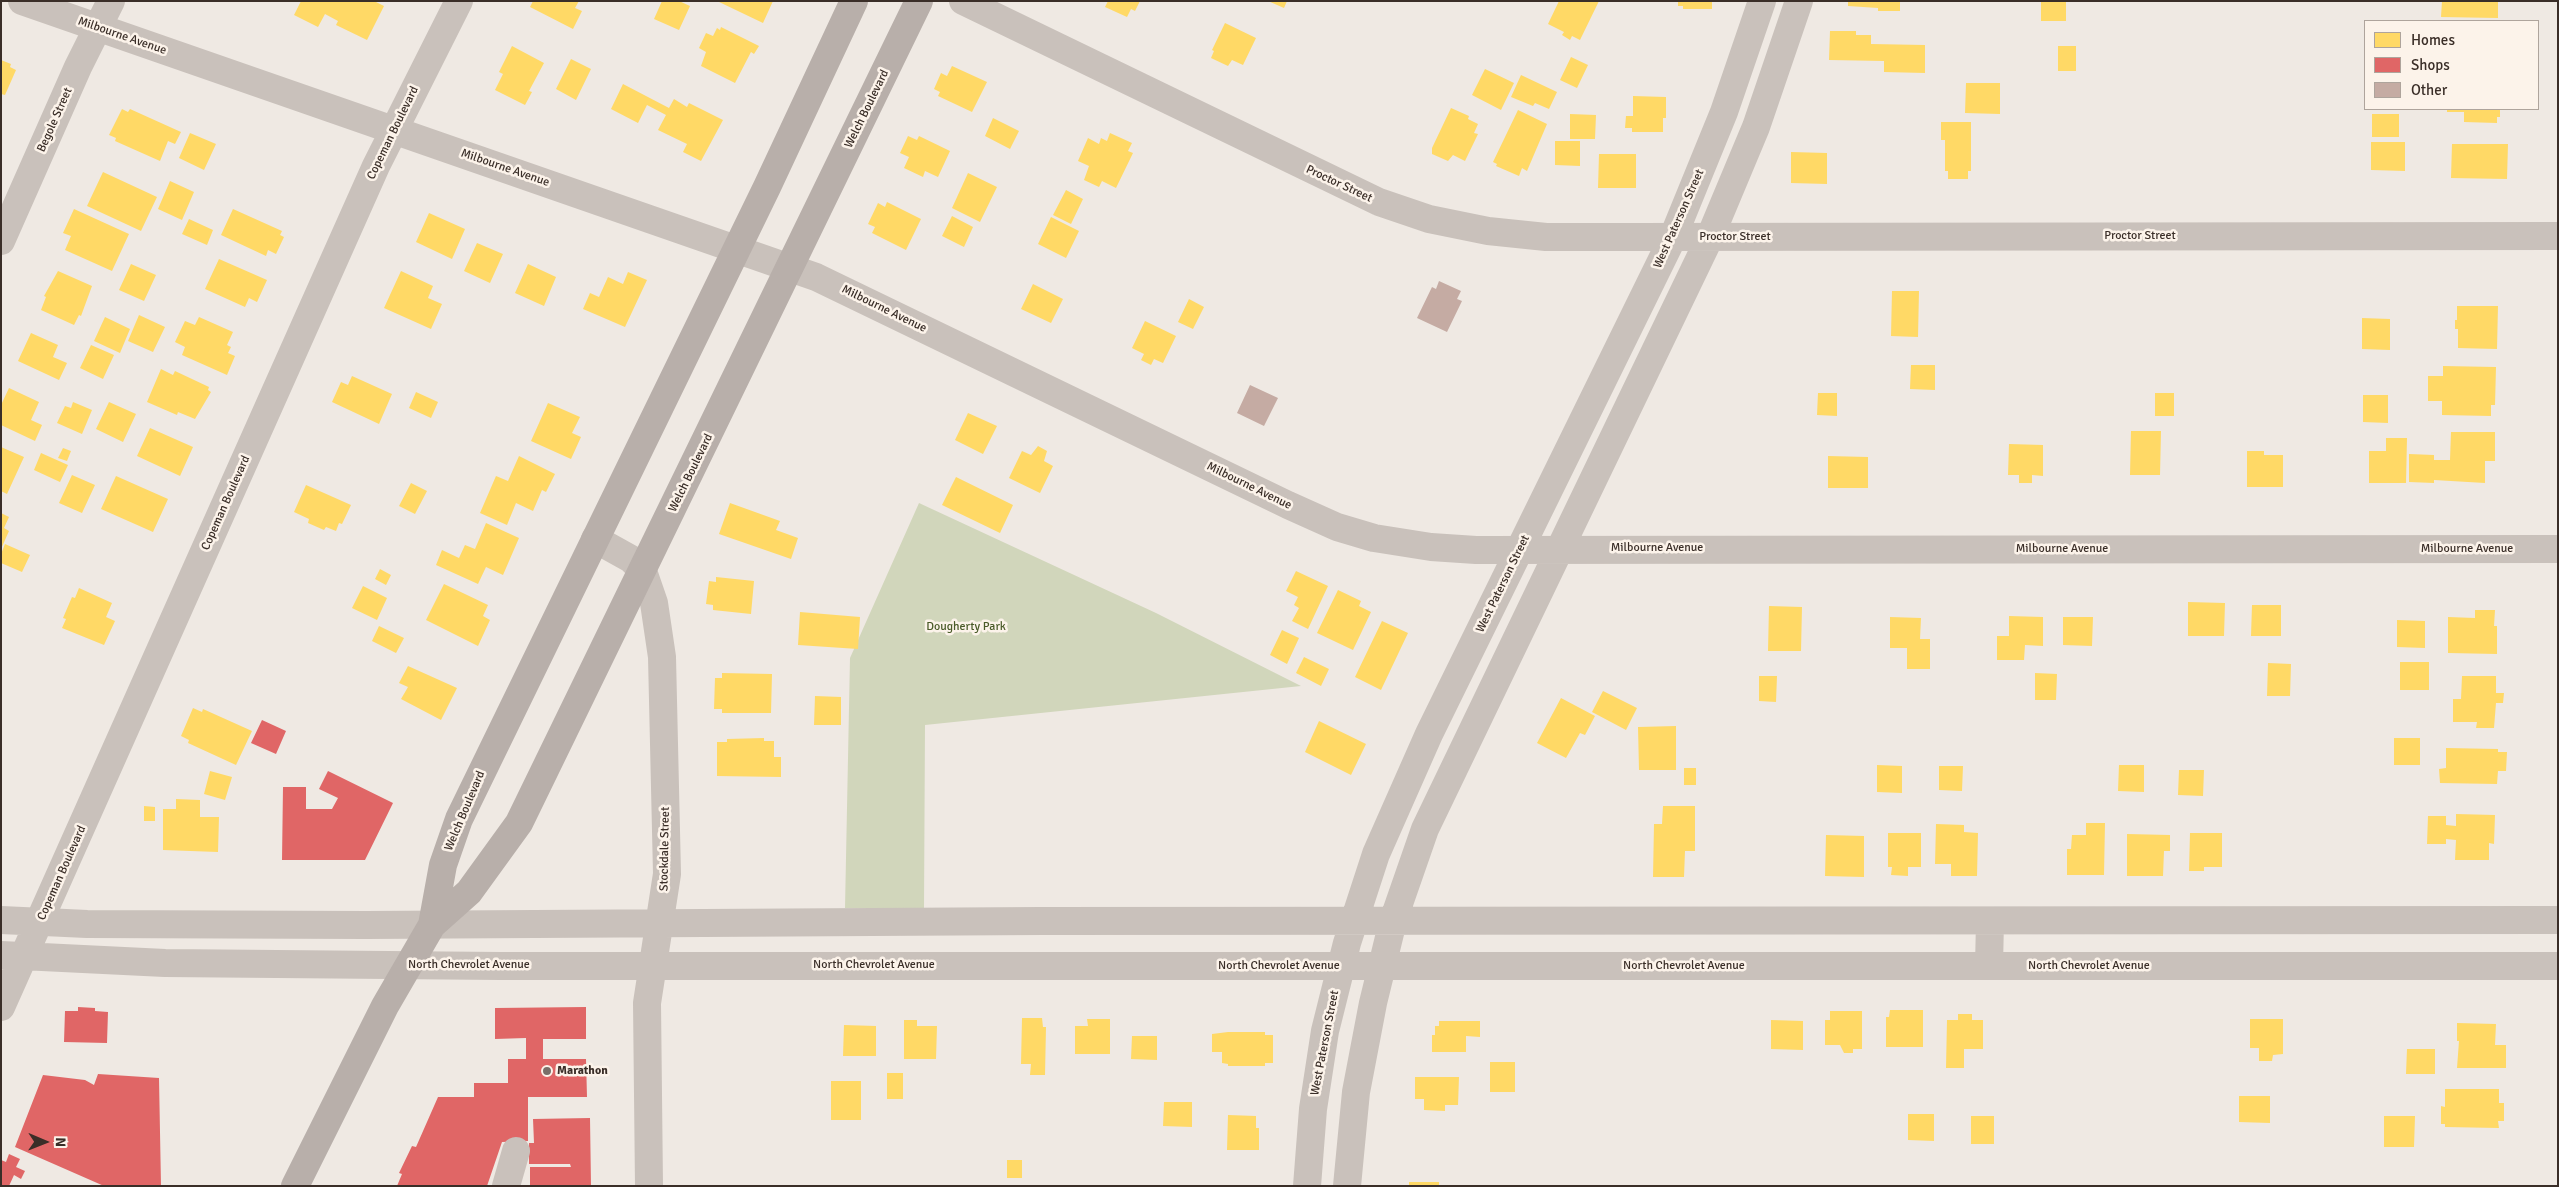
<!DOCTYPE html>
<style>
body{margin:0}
#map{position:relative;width:2559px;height:1187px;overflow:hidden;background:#efe9e3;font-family:Signika,sans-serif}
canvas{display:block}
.frame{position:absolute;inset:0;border:2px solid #3a2e28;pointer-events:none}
.legend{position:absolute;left:2364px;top:20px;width:175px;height:90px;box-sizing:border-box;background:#fcf3ea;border:1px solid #aea49c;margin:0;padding:6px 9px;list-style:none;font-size:15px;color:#3a2e28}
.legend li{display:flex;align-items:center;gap:10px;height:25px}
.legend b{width:25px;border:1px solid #aea49c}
.north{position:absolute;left:20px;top:1117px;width:50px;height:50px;-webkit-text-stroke:4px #fcf3ea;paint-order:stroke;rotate:91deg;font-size:14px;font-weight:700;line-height:20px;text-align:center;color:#3a2e28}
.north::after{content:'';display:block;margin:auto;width:18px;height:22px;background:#3a2e28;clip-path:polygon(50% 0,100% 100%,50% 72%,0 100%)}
</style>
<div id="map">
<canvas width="2559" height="1187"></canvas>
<div class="frame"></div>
<ul class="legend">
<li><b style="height:14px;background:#ffd966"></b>Homes</li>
<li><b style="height:14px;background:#e06666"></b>Shops</li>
<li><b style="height:14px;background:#c5aba3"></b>Other</li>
</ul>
<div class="north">N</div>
</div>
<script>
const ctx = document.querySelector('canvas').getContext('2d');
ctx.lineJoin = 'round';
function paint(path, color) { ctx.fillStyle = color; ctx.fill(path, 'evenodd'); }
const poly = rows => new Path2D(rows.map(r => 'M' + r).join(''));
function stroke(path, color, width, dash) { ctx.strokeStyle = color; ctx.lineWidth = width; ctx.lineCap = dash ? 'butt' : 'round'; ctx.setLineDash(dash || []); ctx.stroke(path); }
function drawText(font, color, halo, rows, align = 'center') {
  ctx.font = font + ' Signika,sans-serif'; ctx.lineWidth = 5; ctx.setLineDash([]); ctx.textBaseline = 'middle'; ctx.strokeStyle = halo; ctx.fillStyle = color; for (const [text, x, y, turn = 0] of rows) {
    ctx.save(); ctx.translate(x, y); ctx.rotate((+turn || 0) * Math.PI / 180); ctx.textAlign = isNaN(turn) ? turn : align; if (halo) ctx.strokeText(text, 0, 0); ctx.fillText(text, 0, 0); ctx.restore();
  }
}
paint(poly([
 [919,503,1156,613,1301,686,925,725,924,908,845,908,850,658]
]), '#d1d6bb');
paint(poly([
 [301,1,374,1,384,6,367,40,336,25,338,21,325,14,318,27,294,15],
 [533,1,579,1,575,8,582,11,573,29,530,7],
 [662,1,679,1,690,6,679,30,654,19],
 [717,1,773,1,763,23],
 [1108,1,1140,1,1135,11,1131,9,1127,17,1105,7],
 [1268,1,1287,1,1284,8],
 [1559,1,1599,1,1580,40,1572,36,1570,40,1562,35,1564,32,1548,24],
 [1678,1,1712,1,1712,9,1683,9,1683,6,1678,6],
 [1848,1,1900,1,1900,11,1878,11,1878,8,1848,6],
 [2041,1,2066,1,2066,21,2041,21],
 [2442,1,2498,1,2498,18,2441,17],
 [1225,23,1256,38,1243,65,1232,60,1228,66,1211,58,1214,51,1212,50],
 [721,27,759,46,754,54,751,52,735,83,701,66,706,52,699,48,706,33,713,36,717,28,720,30],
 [1830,31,1856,31,1856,35,1871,35,1871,44,1925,45,1925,73,1884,72,1884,61,1829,60],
 [512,46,544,63,529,91,532,92,525,105,495,90,503,74,499,72],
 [2058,46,2076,46,2076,71,2058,71],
 [1571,57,1588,65,1577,88,1560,80],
 [571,59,591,69,576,100,556,89],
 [1,60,11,64,10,67,16,70,5,95,1,94],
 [952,66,987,82,972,112,938,96,940,92,934,89,941,73,947,76],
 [1485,69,1514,83,1501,110,1472,95],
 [1521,75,1557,92,1549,109,1535,103,1533,106,1511,97],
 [1966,83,2000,83,2000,114,1965,113],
 [623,84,669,108,674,99,687,107,689,103,723,120,701,161,683,152,687,144,658,130,666,115,647,105,638,123,611,109],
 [1633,96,1666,97,1666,118,1663,118,1663,132,1632,132,1632,128,1625,128,1626,116,1633,116],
 [1451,108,1469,116,1468,119,1478,124,1474,133,1478,134,1465,161,1453,155,1448,161,1432,154,1432,148],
 [122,109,128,112,130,109,181,132,175,144,168,141,160,161,115,141,116,138,109,135],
 [2447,109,2500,109,2500,117,2497,117,2497,123,2464,122,2464,112,2447,112],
 [1518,110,1547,124,1527,171,1522,168,1519,176,1496,166,1497,164,1493,162],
 [1570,114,1596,115,1595,139,1570,139],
 [2372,114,2399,114,2399,137,2372,137],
 [993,118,1019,131,1010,149,985,136],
 [1941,122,1971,122,1971,171,1968,171,1968,179,1948,179,1948,171,1945,171,1945,140,1941,140],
 [190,133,216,144,204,170,179,158],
 [1110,133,1132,143,1128,151,1133,153,1116,188,1102,181,1099,187,1084,180,1089,166,1078,161,1088,138,1099,144,1101,138,1107,141],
 [908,136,917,140,919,136,950,151,938,177,925,171,923,177,904,168,909,157,900,153],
 [1555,141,1580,141,1580,166,1555,165],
 [2371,142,2405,142,2405,171,2371,170],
 [2452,144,2508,144,2507,179,2451,178],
 [1791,152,1827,153,1827,184,1791,183],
 [1599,154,1636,154,1636,188,1598,188],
 [103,172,157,197,141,231,87,206],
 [968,173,997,187,980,222,952,208],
 [170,181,194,192,182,220,158,209],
 [1066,190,1083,199,1071,224,1053,215],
 [887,202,921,219,906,250,872,233,875,227,868,224,878,203,885,207],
 [74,209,129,234,112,271,65,250,71,236,63,233],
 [233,209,282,231,280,235,284,237,276,254,268,250,266,256,221,235],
 [429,213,465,229,452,259,416,242],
 [952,216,973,227,964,247,942,236],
 [1051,217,1079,231,1066,258,1038,244],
 [189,219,213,230,207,245,182,234],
 [477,243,503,254,490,283,464,271],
 [219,259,267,280,257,302,249,298,245,307,205,289],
 [131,264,156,275,144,301,119,290],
 [528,264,556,277,544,306,515,293],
 [58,271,92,286,81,316,79,315,74,325,41,310,46,297,44,296],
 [401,271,433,286,428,298,442,304,431,329,384,308],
 [628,272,647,280,625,327,583,309,590,293,599,297,608,277,623,284],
 [1033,284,1063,299,1051,323,1021,309],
 [1892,291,1919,291,1918,337,1891,336],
 [1189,299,1204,307,1193,329,1178,322],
 [2457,306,2498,306,2497,349,2458,348,2458,329,2455,329,2455,320,2457,320],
 [139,315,165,327,153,352,128,341],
 [105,317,130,329,120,353,94,341],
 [199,317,233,332,227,345,231,347,228,353,235,356,227,375,182,355,185,347,175,342,185,321,195,325],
 [2362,318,2390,319,2390,350,2362,349],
 [1145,321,1176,336,1163,363,1154,359,1151,365,1141,360,1144,354,1132,348],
 [31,333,58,345,53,357,67,363,59,380,18,361],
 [91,345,114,355,103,379,80,368],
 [1911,365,1935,365,1935,390,1910,389],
 [2443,366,2496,367,2495,405,2491,405,2491,416,2442,415,2442,401,2428,401,2428,376,2443,376],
 [161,369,173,375,175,371,209,387,208,390,211,392,195,419,178,412,177,415,147,402],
 [352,376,392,394,379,424,332,402,341,382,348,385],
 [9,388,39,402,31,420,42,425,35,441,1,425,1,405],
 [416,392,438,402,431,418,409,408],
 [1818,393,1837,393,1837,416,1817,415],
 [2155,393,2174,393,2174,416,2155,416],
 [2363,395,2388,395,2388,423,2363,422],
 [73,402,92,410,82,434,57,423,65,406,71,408],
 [109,402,136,414,123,442,96,429],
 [548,403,580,417,572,433,581,437,571,459,531,441],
 [968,413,997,426,983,454,955,440],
 [150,428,193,447,180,476,137,456],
 [2131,431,2161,431,2160,475,2130,475],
 [2451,432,2495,432,2495,461,2485,461,2485,483,2434,480,2434,483,2409,482,2409,454,2434,455,2434,460,2450,460],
 [2386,438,2407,438,2406,483,2369,483,2369,451,2386,451],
 [2009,444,2043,445,2043,476,2032,475,2032,483,2019,483,2019,475,2008,475],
 [1038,446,1047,451,1044,461,1053,466,1040,493,1009,478,1022,451,1031,455],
 [1,447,24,457,7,494,1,491],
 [63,448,71,451,67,461,58,458],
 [2247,451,2264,451,2264,455,2283,455,2283,487,2247,487],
 [41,453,68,465,60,482,34,470],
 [519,456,555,474,546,492,542,490,533,511,516,503,507,525,480,513,496,476,508,481],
 [1828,456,1868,457,1868,488,1828,488],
 [72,475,95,485,82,513,59,503],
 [116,476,168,499,153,532,101,509],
 [956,477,1013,505,1000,533,942,505],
 [411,483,427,491,415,514,399,506],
 [306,485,351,505,342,524,339,523,336,531,326,527,324,530,308,523,309,519,294,512],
 [730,503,780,521,776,530,798,538,791,559,719,534],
 [1,513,9,517,4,528,9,531,1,549],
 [486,523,519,538,503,575,486,567,478,584,436,565,442,550,459,558,465,545,475,549],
 [5,544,30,555,22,572,1,563,1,554],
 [380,569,391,575,386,585,375,579],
 [1296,571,1328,586,1308,629,1292,621,1299,608,1294,605,1298,597,1286,591],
 [716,577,754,581,751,614,713,610,713,605,706,604,709,581,716,582],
 [444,584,488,605,483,616,490,620,478,646,426,620],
 [363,586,387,598,377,620,352,608],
 [79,588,112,603,106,617,115,621,104,645,62,628,66,619,63,618,72,597,75,598],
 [1338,590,1361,601,1359,606,1371,612,1353,650,1317,633],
 [2188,602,2225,603,2224,636,2188,636],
 [2252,605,2281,605,2281,636,2251,636],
 [1769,606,1802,607,1801,651,1768,651],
 [2475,610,2495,610,2494,626,2497,626,2497,654,2448,653,2448,617,2475,618],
 [800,612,860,617,858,649,798,645],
 [2009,616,2043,617,2043,646,2025,645,2024,660,1997,660,1997,636,2009,636],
 [1890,617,1921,618,1920,639,1930,639,1930,669,1907,669,1907,648,1890,648],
 [2063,617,2093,617,2092,646,2063,645],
 [2397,620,2425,621,2425,648,2397,647],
 [1382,621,1408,633,1381,690,1355,677],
 [379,626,404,638,396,653,372,641],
 [1282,630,1299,638,1287,664,1270,655],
 [1304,657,1329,669,1321,686,1296,673],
 [2400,662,2429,662,2429,690,2400,690],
 [2268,663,2291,664,2290,696,2267,696],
 [408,666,457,688,441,720,401,699,408,687,399,683],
 [722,673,772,674,771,713,722,713,722,709,714,709,715,678,722,678],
 [2035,673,2057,674,2056,700,2035,700],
 [1759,676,1777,676,1776,702,1759,701],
 [2462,676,2496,676,2496,693,2504,693,2503,703,2496,703,2494,728,2476,728,2477,722,2453,722,2453,699,2461,699],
 [1603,691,1637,708,1626,730,1592,712],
 [815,696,841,697,841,725,814,725],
 [1561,698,1595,716,1585,735,1580,733,1566,758,1537,743],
 [193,708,202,712,203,709,252,731,236,765,188,743,189,740,181,736],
 [1319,721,1366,744,1351,775,1305,752],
 [1676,726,1676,770,1639,770,1638,727],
 [764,738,764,741,774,741,774,757,781,757,781,777,717,776,717,742,727,742,727,739],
 [2394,738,2420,738,2420,765,2394,765],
 [2446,748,2498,749,2498,752,2507,752,2506,771,2498,771,2497,784,2440,783,2439,769,2446,768],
 [1877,765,1902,766,1902,793,1877,792],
 [2119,765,2144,765,2144,792,2118,791],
 [1939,766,1963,766,1962,791,1939,790],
 [1684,768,1696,768,1696,785,1684,785],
 [2179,770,2204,770,2203,796,2178,795],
 [210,771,232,777,225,800,204,794],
 [176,799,200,800,200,817,219,817,218,852,163,850,163,809,176,809],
 [144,806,155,807,155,821,144,821],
 [1663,806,1695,806,1695,851,1685,851,1684,877,1653,877,1654,824,1662,824],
 [2456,814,2495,815,2494,844,2489,843,2489,860,2455,860,2456,840,2446,839,2446,844,2427,844,2428,816,2446,816,2446,825,2456,826],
 [2086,823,2105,823,2104,875,2067,875,2067,849,2071,849,2072,835,2086,835],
 [1936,824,1964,825,1964,832,1978,833,1977,876,1951,876,1951,864,1935,864],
 [1888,833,1921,833,1921,867,1908,867,1908,876,1891,875,1892,867,1888,867],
 [2190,833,2222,833,2222,867,2204,867,2204,871,2189,871],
 [2127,834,2170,835,2170,851,2164,851,2163,876,2127,876],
 [1826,835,1864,836,1864,877,1825,876],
 [1890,1010,1923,1010,1923,1047,1886,1047,1886,1017,1889,1017],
 [1830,1011,1862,1011,1862,1049,1853,1049,1853,1053,1844,1053,1840,1045,1825,1045,1825,1020,1830,1020],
 [1958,1014,1972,1014,1972,1020,1983,1020,1983,1049,1964,1049,1964,1068,1946,1068,1947,1020,1958,1020],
 [1022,1018,1042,1018,1043,1027,1046,1027,1045,1075,1030,1075,1031,1064,1021,1064],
 [1087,1019,1110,1019,1110,1054,1075,1054,1075,1026,1088,1026],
 [2250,1019,2283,1019,2283,1054,2273,1055,2272,1061,2259,1061,2259,1048,2250,1048],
 [904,1020,917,1020,917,1026,937,1026,936,1059,904,1059],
 [1771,1020,1803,1021,1803,1050,1771,1049],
 [1439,1021,1480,1021,1480,1037,1466,1036,1466,1052,1432,1052,1432,1035,1435,1035,1435,1026,1439,1026],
 [2457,1023,2496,1024,2495,1045,2506,1045,2506,1068,2457,1068,2459,1041,2457,1041],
 [844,1025,876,1026,876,1056,843,1056],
 [1228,1032,1265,1032,1265,1035,1273,1035,1273,1063,1265,1063,1265,1066,1228,1066,1228,1064,1222,1063,1222,1052,1212,1052,1212,1034],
 [1132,1036,1157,1036,1157,1060,1131,1059],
 [2407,1049,2435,1049,2435,1074,2406,1074],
 [1490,1062,1515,1062,1515,1092,1490,1092],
 [887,1073,903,1073,903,1099,887,1099],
 [1415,1077,1459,1077,1458,1105,1445,1105,1445,1111,1424,1110,1424,1099,1415,1099],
 [831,1081,861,1081,861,1120,831,1120],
 [2445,1089,2499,1089,2499,1103,2504,1103,2504,1121,2498,1121,2499,1128,2445,1127,2445,1124,2441,1124,2441,1106,2445,1107],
 [2239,1096,2270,1096,2270,1123,2239,1122],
 [1164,1102,1192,1102,1192,1127,1163,1126],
 [1908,1114,1934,1114,1934,1141,1908,1140],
 [1228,1115,1256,1116,1256,1128,1259,1128,1259,1150,1227,1150],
 [1971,1116,1994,1116,1994,1144,1971,1144],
 [2384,1116,2415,1116,2414,1147,2384,1147],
 [1007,1160,1022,1160,1022,1178,1007,1178],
 [1409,1182,1439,1182,1439,1186,1409,1186]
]), '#ffd966');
paint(poly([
 [262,720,286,731,276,754,251,743],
 [328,771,393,803,365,860,282,860,283,787,306,787,306,809,332,809,338,798,319,789],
 [78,1007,95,1008,95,1011,108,1012,107,1043,64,1042,65,1011,78,1011],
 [586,1007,586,1039,543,1039,543,1059,586,1059,587,1097,528,1097,528,1141,502,1142,487,1186,397,1186,402,1174,399,1173,412,1146,416,1147,438,1097,474,1097,474,1083,508,1083,508,1059,526,1059,526,1038,495,1039,495,1008],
 [98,1074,159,1078,161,1186,104,1186,15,1147,43,1075,85,1080,94,1085],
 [590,1118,591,1186,530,1186,530,1167,571,1167,570,1164,529,1164,529,1143,534,1143,533,1119],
 [9,1154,20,1159,16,1167,25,1171,21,1179,14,1175,9,1186,1,1186,1,1160,6,1162]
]), '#e06666');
paint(poly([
 [1439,281,1461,291,1457,299,1462,301,1447,332,1417,318,1432,287,1436,289],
 [1250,385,1278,398,1264,426,1237,413]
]), '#c5aba3');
stroke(poly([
 [22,1,816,277,1288,505,1337,527,1374,538,1431,547,1476,550,2558,549],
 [963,1,1379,202,1429,219,1488,231,1546,237,1629,237,2558,236],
 [1,241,78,67,111,1],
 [595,539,631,559,643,571,654,603,662,657,667,874,647,1003,649,1186],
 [1,920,87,924,366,925,1041,921,2558,920],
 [1,955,165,963,501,966,2558,966],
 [1989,966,1990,921],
 [1,1007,376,166,459,1],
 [506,1186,516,1151],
 [1307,1186,1313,1109,1325,1031,1347,943,1376,854,1429,734,1673,237,1724,112,1762,1],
 [1347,1186,1356,1092,1373,1003,1393,921,1425,829,1710,237,1756,127,1799,1]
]), '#c9c1bb', 28);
stroke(poly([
 [432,925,443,865,459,819,767,187,854,1],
 [295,1186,385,1006,432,925,469,892,519,823,919,1]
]), '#b8afaa', 28);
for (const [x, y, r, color] of [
 [547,1071,5,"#796f69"]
]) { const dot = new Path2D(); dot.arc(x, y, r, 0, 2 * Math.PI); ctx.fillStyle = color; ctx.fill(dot); stroke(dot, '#fcf3ea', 2); }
drawText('12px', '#3a2e28', '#fcf3ea', [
 ["Milbourne Avenue",122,36,19],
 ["Welch Boulevard",867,109,-64],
 ["Begole Street",55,120,-66],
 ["Copeman Boulevard",393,133,-64],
 ["Milbourne Avenue",505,168,19],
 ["Proctor Street",1339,184,25],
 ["West Paterson Street",1679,219,-66],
 ["Proctor Street",2140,236],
 ["Proctor Street",1735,237],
 ["Milbourne Avenue",884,309,26],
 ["Welch Boulevard",691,473,-64],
 ["Milbourne Avenue",1249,486,26],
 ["Copeman Boulevard",226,503,-66],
 ["Milbourne Avenue",1657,548],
 ["Milbourne Avenue",2062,549],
 ["Milbourne Avenue",2467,549],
 ["West Paterson Street",1503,584,-64],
 ["Welch Boulevard",465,811,-67],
 ["Stockdale Street",665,849,-89],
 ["Copeman Boulevard",62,873,-66],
 ["North Chevrolet Avenue",469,965],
 ["North Chevrolet Avenue",874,965],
 ["North Chevrolet Avenue",1279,966],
 ["North Chevrolet Avenue",1684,966],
 ["North Chevrolet Avenue",2089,966],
 ["West Paterson Street",1325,1043,-79]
]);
drawText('12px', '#4a5b29', '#fcf3ea', [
 ["Dougherty Park",966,627]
]);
drawText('bold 12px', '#3a2e28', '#fcf3ea', [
 ["Marathon",557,1071]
], 'left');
</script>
